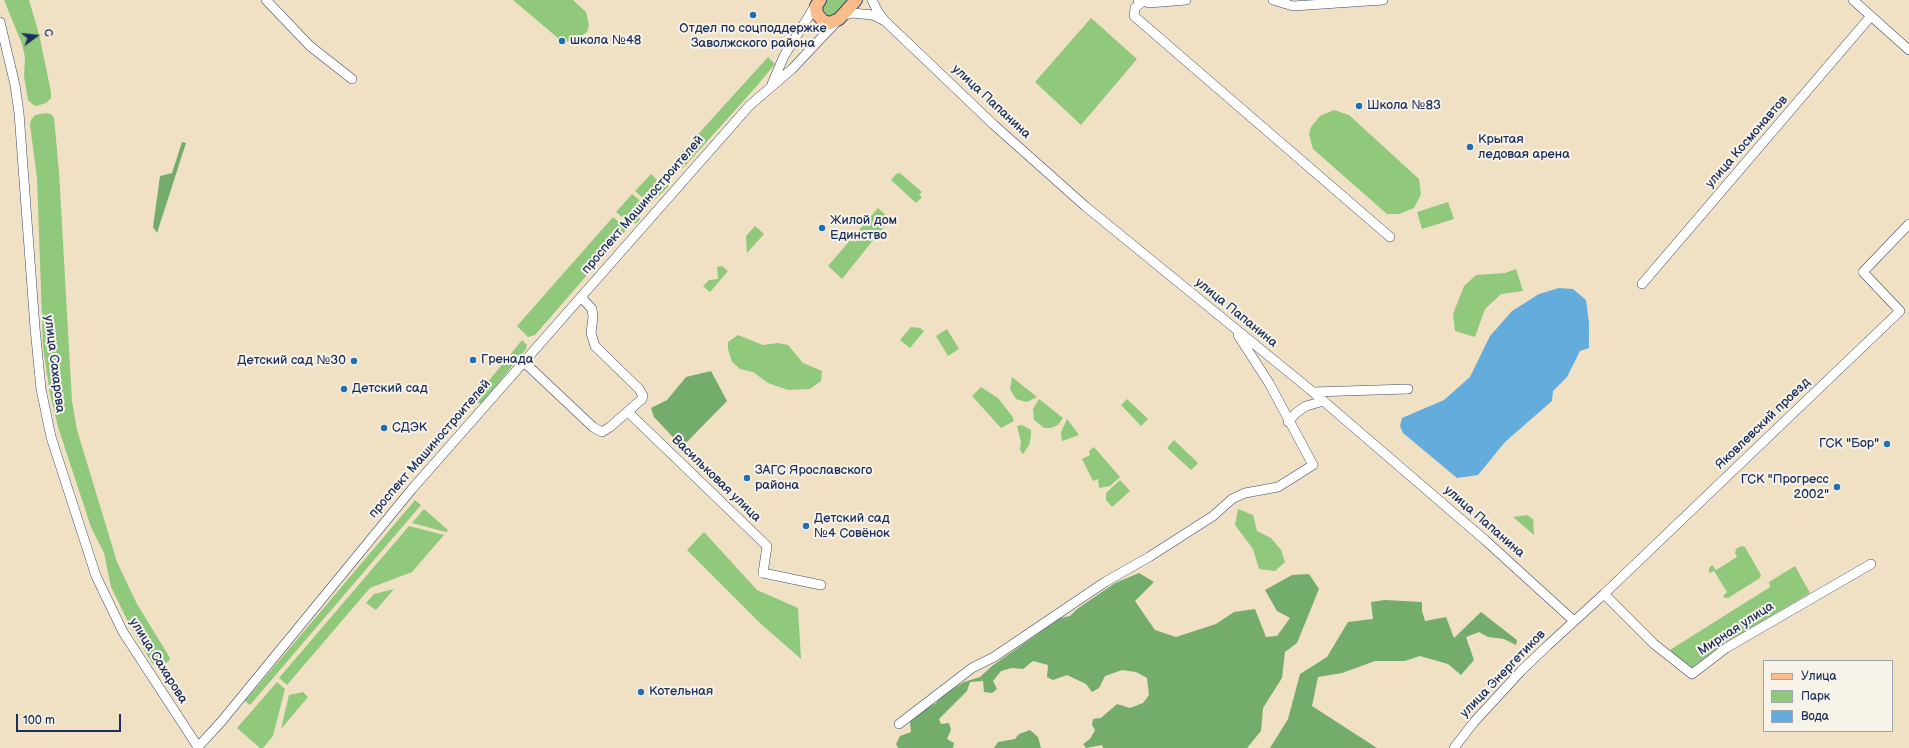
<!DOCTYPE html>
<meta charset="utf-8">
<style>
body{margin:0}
#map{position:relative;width:1909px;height:748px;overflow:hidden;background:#f1e1c4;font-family:"Balsamiq Sans",sans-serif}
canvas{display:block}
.legend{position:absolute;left:1763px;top:660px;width:130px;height:72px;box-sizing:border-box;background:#f7f3e8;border:1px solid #9fa5b1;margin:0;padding:5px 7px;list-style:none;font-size:12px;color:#1b2f5e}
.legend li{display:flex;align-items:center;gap:8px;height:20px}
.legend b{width:20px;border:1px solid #9fa5b1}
.north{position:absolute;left:16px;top:16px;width:40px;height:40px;-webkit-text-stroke:3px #f7f3e8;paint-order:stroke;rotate:75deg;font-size:11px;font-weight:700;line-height:16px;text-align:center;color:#1b2f5e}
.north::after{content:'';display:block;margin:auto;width:14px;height:18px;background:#1b2f5e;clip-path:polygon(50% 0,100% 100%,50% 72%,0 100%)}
.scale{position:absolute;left:16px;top:714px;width:105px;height:18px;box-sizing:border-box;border:2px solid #1b2f5e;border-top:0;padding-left:5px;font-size:12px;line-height:14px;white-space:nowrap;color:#1b2f5e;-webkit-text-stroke:3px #f7f3e8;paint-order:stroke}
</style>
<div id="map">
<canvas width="1909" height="748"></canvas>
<ul class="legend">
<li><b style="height:5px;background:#f9bc8a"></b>Улица</li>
<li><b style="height:11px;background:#90c87c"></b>Парк</li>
<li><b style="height:11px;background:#63acdb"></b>Вода</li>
</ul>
<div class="north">С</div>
<div class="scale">100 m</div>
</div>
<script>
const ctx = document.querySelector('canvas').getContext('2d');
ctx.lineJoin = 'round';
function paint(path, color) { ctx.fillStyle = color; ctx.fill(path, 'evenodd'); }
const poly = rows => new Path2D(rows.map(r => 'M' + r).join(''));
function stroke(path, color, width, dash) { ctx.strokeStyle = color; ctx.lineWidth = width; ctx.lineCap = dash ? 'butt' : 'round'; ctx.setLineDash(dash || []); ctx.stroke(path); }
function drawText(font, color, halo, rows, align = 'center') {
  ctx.font = font + ' "Balsamiq Sans",sans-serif'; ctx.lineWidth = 4; ctx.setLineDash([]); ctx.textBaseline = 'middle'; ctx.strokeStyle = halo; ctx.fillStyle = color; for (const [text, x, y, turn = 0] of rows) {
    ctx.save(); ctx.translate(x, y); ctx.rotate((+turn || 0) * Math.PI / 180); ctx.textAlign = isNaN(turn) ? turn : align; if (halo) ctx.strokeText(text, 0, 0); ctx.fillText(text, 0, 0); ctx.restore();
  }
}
paint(poly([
 [4,0,29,0,39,34,51,92,51,98,46,103,36,106,32,104,28,100,24,76,25,57,22,44],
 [513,0,573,0,586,12,589,25,587,32,574,41,565,42,559,39],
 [826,0,849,0,835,15,829,18,822,12,822,6],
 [1091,18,1137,59,1081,125,1035,82],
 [768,57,775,64,755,88,684,167,680,168,672,163],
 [1334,110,1349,115,1419,179,1421,194,1414,208,1399,214,1387,214,1313,149,1309,134,1311,127,1320,116],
 [46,113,51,114,54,118,59,172,72,401,77,430,117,562,137,604,170,658,169,661,158,668,152,663,130,626,111,587,104,553,91,527,58,427,50,394,43,347,37,178,30,125,31,120,35,115],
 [900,173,922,192,919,195,922,197,916,203,891,180,896,174],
 [651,174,659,182,662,180,669,186,650,204,635,191],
 [632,194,648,207,639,217,640,219,637,223,630,224,616,212],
 [1448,202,1454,219,1422,229,1417,212],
 [878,208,890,219,842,279,828,266],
 [613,217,627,229,535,335,528,337,517,326],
 [755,226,764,234,747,253,746,236],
 [722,266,728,271,710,292,703,286,709,280,718,279,717,267],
 [1516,269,1523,291,1501,294,1485,309,1475,337,1455,331,1453,314,1464,286,1476,275,1505,273],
 [911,327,920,328,924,331,910,348,900,340],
 [947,329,959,349,948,356,936,336],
 [738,335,763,345,778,343,788,345,803,363,822,371,821,381,810,389,788,390,768,383,753,372,740,369,732,362,728,349,728,342],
 [522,340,527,345,526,349,482,403,478,403,474,399],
 [1012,377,1037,397,1027,402,1016,399,1010,389],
 [981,387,998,398,1012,416,1014,421,1001,428,972,396],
 [1039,399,1063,418,1058,425,1051,428,1044,428,1034,420,1033,409],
 [1127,399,1148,419,1141,426,1121,405],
 [1067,419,1079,435,1062,441,1061,432],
 [1022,425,1031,430,1031,436,1029,445,1023,454,1020,450,1021,442,1017,426],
 [1174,440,1198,463,1191,470,1167,448],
 [1094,447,1120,477,1110,486,1099,488,1098,479,1093,481,1082,459,1090,455,1089,451],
 [1120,480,1130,491,1112,507,1106,500,1106,493],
 [415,500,421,505,250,705,245,701],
 [424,509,448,530,446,532,412,523],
 [1238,509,1253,515,1257,531,1271,538,1281,550,1285,562,1275,571,1259,569,1253,549,1235,525],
 [1527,515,1533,519,1534,535,1513,517],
 [409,526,444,535,412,572,370,588,287,685,279,678],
 [704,532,757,590,798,608,801,659,761,624,687,550],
 [1741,546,1745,547,1761,575,1760,578,1728,598,1725,598,1723,596,1727,592,1714,571,1709,573,1709,568,1712,565,1716,570,1737,557,1735,553,1736,549],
 [1795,566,1810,593,1724,644,1690,669,1670,650,1770,587,1769,582],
 [394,589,376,610,366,603,374,594],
 [277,682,285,689,273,736,263,748,260,748,237,728],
 [303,692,308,697,281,729,289,695]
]), '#90c87c');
paint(poly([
 [182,142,186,143,157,233,153,227,160,176,172,173],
 [711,371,727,401,682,447,654,417,651,408,667,400,686,377],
 [1139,573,1154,582,1135,601,1155,630,1176,637,1216,624,1234,612,1255,609,1266,637,1277,636,1290,618,1277,611,1265,590,1292,575,1309,574,1319,589,1297,643,1285,652,1282,678,1263,708,1261,731,1247,748,1103,748,1102,745,1086,748,1083,744,1090,739,1095,730,1092,725,1093,719,1101,718,1117,704,1130,708,1143,703,1149,695,1147,678,1136,672,1122,670,1105,676,1099,688,1092,692,1086,684,1067,675,1053,680,1047,677,1048,665,1033,661,1023,669,1012,668,1001,671,993,681,997,689,992,693,984,692,983,681,970,682,967,691,939,719,941,724,949,723,951,730,947,739,954,743,953,748,898,748,896,744,900,736,911,732,910,723,914,713,924,706,935,704,944,694,964,682,980,677,992,666,1060,618,1070,616,1077,609,1115,583],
 [1385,600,1422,602,1422,611,1425,621,1446,617,1454,638,1481,612,1517,640,1516,645,1504,639,1488,637,1479,632,1466,637,1474,660,1461,675,1448,664,1420,656,1405,661,1375,661,1342,673,1318,677,1312,706,1377,748,1270,748,1288,719,1300,674,1327,657,1348,622,1373,619,1371,602],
 [1030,730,1038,737,1041,748,994,748,998,742,1015,739,1019,734]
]), '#74ac6c');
paint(poly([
 [1559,288,1573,289,1586,300,1589,323,1589,348,1580,351,1567,377,1553,391,1552,401,1505,442,1478,475,1457,478,1403,433,1400,426,1402,418,1444,400,1470,377,1490,336,1512,311,1539,294]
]), '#63acdb');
const minor = poly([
 [266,0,310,46,352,79],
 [872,0,878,12,885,21,994,125,1085,206,1313,392,1485,540,1574,621],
 [1138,0,1149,3,1186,0],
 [1273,0,1293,6,1383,0],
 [1853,0,1909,50],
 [1142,2,1135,8,1134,16,1390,237],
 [0,22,15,85,19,113,35,328,41,389,51,437,96,576,123,632,198,747],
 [772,84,784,56,817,3],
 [1642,284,1871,16],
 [524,362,593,427,602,432,610,427,642,399,643,396,639,389,595,346,591,333,593,317,592,309,581,297],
 [1313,392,1408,389],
 [628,412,767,546,763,573,821,585],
 [1288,422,1296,413,1306,406,1324,401],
 [1604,594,1900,311,1863,272,1909,224],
 [899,724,972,668,994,657,1105,582,1149,557,1213,516,1232,499,1245,493,1278,487,1313,465,1269,383,1238,335],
 [197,748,221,722,412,489,750,105,792,69,842,16,852,13,873,15,885,21],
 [1454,748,1474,722,1521,671,1547,646,1604,594,1654,644,1692,674,1726,648,1871,564]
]);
const major = poly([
 [820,0,816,6,817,14,823,21,830,23,839,19,856,0]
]);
stroke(minor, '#3b4a6d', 10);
stroke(major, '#3b4a6d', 14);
stroke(minor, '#fff', 9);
stroke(major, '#f9bc8a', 12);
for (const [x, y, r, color] of [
 [753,15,4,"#1f6fb2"],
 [562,41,4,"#1f6fb2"],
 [1359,106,4,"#1f6fb2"],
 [1470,147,4,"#1f6fb2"],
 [822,228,4,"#1f6fb2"],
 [473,360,4,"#1f6fb2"],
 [354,361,4,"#1f6fb2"],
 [344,389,4,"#1f6fb2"],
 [384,428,4,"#1f6fb2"],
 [1887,444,4,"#1f6fb2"],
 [747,478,4,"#1f6fb2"],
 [1837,487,4,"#1f6fb2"],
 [806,526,4,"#1f6fb2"],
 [641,692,4,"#1f6fb2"]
]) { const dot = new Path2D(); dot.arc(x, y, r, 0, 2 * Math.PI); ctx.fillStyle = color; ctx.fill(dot); stroke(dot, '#f7f3e8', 1.5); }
drawText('13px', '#1b2f5e', '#f7f3e8', [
 ["Отдел по соцподдержке",753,29,"center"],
 ["Заволжского района",753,44,"center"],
 ["школа №48",570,41],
 ["Школа №83",1367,106],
 ["Крытая",1478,140],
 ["ледовая арена",1478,155],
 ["Жилой дом",830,221],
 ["Единство",830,236],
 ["Гренада",481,360],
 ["Детский сад №30",346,361,"right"],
 ["Детский сад",352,389],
 ["СДЭК",392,428],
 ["ГСК \"Бор\"",1879,444,"right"],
 ["ЗАГС Ярославского",755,471],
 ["района",755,486],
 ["ГСК \"Прогресс",1829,480,"right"],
 ["2002\"",1829,495,"right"],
 ["Детский сад",814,519],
 ["№4 Совёнок",814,534],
 ["Котельная",649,692]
], 'left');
drawText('13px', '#1b2f5e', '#f7f3e8', [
 ["улица Папанина",991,102,43],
 ["улица Космонавтов",1747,142,-49],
 ["проспект Машиностроителей",643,205,-49],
 ["улица Папанина",1236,313,39],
 ["улица Сахарова",54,364,83],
 ["Яковлевский проезд",1763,424,-44],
 ["проспект Машиностроителей",430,449,-49],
 ["Васильковая улица",716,479,44],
 ["улица Папанина",1484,522,41],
 ["Мирная улица",1736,629,-33],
 ["улица Сахарова",158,661,58],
 ["улица Энергетиков",1503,674,-46]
]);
</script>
